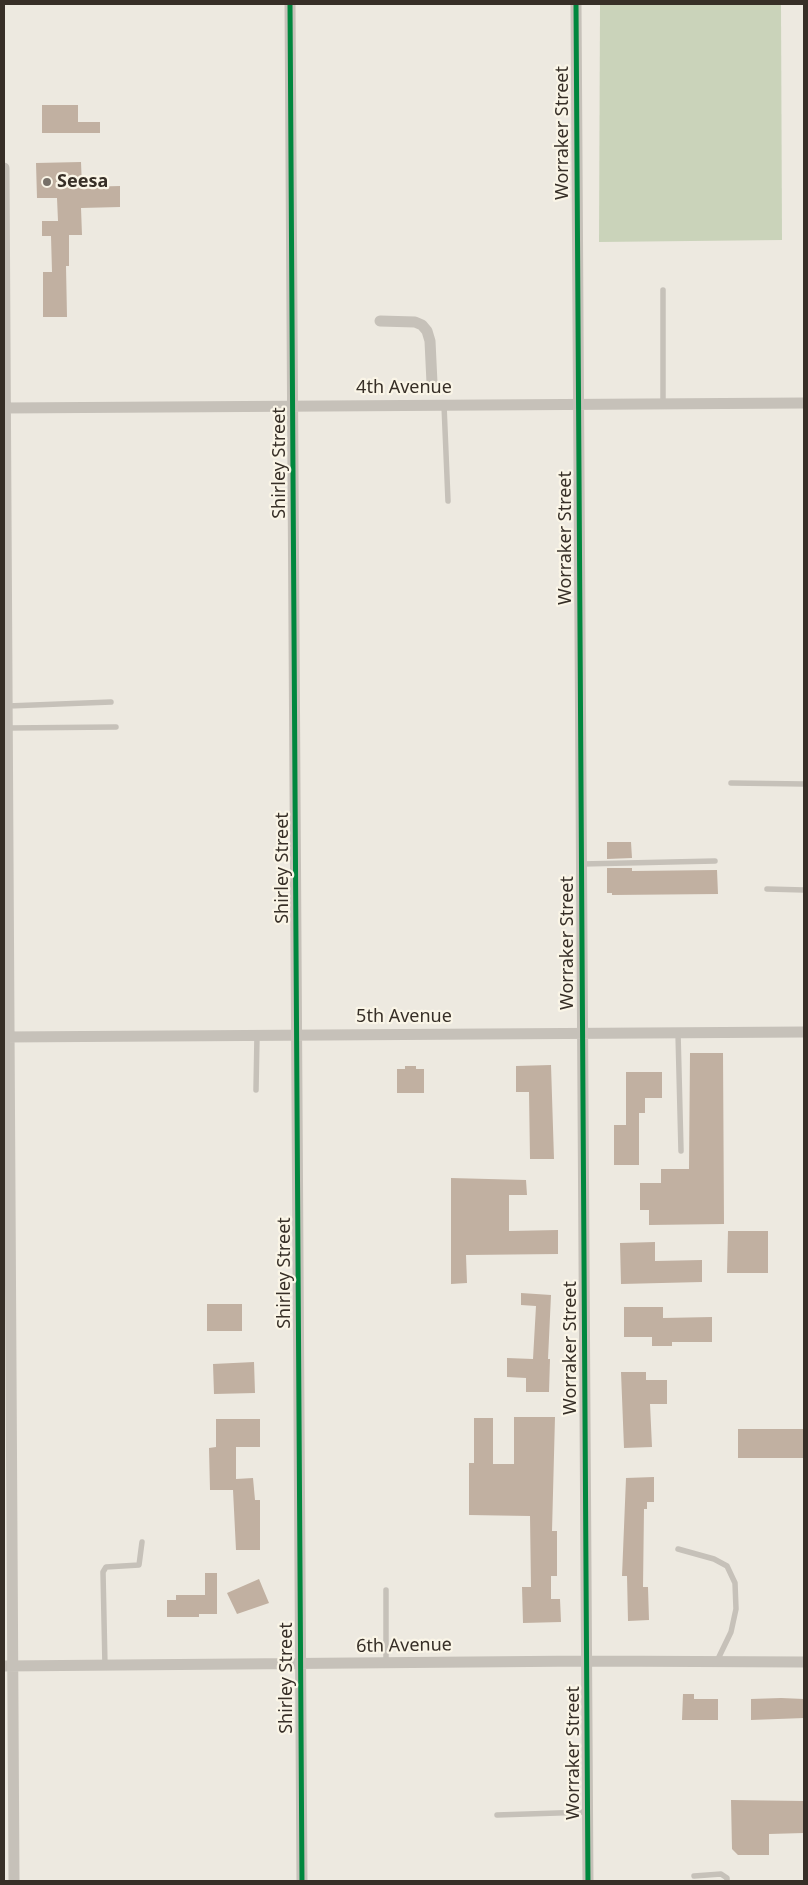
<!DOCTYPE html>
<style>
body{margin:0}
#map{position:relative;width:808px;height:1885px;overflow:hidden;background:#ede9e0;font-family:"Noto Sans",sans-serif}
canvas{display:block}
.frame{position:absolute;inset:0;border:5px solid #372f27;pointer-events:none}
</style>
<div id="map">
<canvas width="808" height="1885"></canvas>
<div class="frame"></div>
</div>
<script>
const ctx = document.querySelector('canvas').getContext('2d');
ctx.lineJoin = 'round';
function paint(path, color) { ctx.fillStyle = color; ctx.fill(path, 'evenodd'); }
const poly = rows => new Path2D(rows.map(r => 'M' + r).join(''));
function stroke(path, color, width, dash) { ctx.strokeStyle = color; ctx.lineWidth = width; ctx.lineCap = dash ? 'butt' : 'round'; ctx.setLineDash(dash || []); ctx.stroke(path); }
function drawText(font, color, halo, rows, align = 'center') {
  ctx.font = font + ' "Noto Sans",sans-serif'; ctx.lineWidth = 4.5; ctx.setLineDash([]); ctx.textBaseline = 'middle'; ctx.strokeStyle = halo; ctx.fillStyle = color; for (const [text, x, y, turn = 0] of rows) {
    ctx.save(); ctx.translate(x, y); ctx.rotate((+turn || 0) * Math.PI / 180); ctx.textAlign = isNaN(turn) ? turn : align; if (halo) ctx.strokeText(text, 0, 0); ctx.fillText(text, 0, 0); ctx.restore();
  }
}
paint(poly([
 [600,4,781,4,782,240,599,242]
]), '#cad3ba');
paint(poly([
 [42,105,78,105,78,122,100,122,100,133,42,133],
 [81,162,82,187,120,186,120,207,81,208,82,235,69,235,69,266,66,266,67,317,43,317,43,272,52,272,51,236,42,236,42,221,58,221,57,198,37,198,36,163],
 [607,842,631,842,632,858,607,859],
 [607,868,632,868,632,871,717,870,718,894,612,895,612,893,607,893],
 [690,1053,723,1053,724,1224,649,1225,649,1210,640,1210,640,1183,661,1183,661,1169,689,1169],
 [551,1065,554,1159,530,1159,529,1092,516,1092,516,1066],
 [405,1066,416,1066,416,1069,424,1069,424,1093,397,1093,397,1069,405,1069],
 [626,1072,662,1072,662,1098,645,1098,645,1113,639,1113,639,1165,614,1165,614,1125,626,1125],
 [451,1178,526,1180,527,1195,509,1195,509,1231,558,1230,558,1254,466,1255,467,1283,451,1284],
 [728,1231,768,1231,768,1273,727,1273],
 [655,1242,655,1261,702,1260,702,1282,621,1284,620,1243],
 [521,1293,551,1295,548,1359,550,1359,549,1392,526,1392,526,1378,507,1377,507,1358,533,1359,536,1306,521,1305],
 [207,1304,242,1304,242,1331,207,1331],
 [624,1307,663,1307,663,1318,712,1317,712,1342,672,1342,672,1346,652,1346,652,1337,624,1337],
 [254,1362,255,1393,214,1394,213,1364],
 [621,1372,646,1372,646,1380,667,1380,667,1404,650,1404,652,1447,624,1448],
 [514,1417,555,1417,552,1531,557,1531,557,1576,551,1576,551,1599,560,1599,561,1622,523,1623,522,1587,531,1587,530,1516,469,1515,469,1463,474,1463,474,1418,493,1418,493,1464,514,1464],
 [216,1419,260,1419,260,1447,236,1447,236,1479,253,1478,255,1500,260,1500,260,1550,236,1550,233,1490,210,1490,209,1448,216,1447],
 [738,1429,804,1429,804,1458,738,1458],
 [654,1477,654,1502,647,1502,647,1509,644,1509,643,1587,648,1587,649,1620,628,1621,627,1576,622,1576,626,1478],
 [205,1573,217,1573,217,1614,199,1614,199,1617,167,1617,167,1600,176,1600,176,1595,205,1595],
 [259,1579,269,1603,237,1614,227,1593],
 [683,1694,694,1694,694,1699,718,1699,718,1720,682,1720],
 [781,1698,804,1699,804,1718,751,1720,751,1699],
 [731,1800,804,1801,804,1833,769,1834,769,1855,738,1855,732,1849]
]), '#c1b0a1');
stroke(poly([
 [663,404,663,290],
 [444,405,448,501],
 [8,706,111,702],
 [8,728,116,727],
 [731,783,804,784],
 [582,864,715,861],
 [767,889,804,890],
 [678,1033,681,1151],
 [256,1090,257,1036],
 [678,1549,714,1559,727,1566,735,1583,736,1609,731,1632,717,1661],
 [386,1663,386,1590],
 [105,1666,103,1572,106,1567,139,1565,142,1542],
 [497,1815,588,1812],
 [694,1876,721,1874,727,1878,727,1881]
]), '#c6c1b9', 5.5);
stroke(poly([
 [290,4,302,1881],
 [576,4,588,1881],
 [4,168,14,1881],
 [380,321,415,322,422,325,427,331,430,341,432,383],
 [4,408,804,403],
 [4,1037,804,1032],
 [4,1666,587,1661,804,1662]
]), '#c6c1b9', 11);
stroke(poly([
 [290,4,302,1881],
 [576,4,588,1881]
]), '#00873e', 5);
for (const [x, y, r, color] of [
 [47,182,5,"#777068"]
]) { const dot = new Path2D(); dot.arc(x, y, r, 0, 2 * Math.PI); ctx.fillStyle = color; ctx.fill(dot); stroke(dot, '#faf5e7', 2); }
drawText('18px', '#372f27', '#faf5e7', [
 ["Worraker Street",563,133,-90],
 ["4th Avenue",404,388],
 ["Shirley Street",280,463,-90],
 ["Worraker Street",566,538,-90],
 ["Shirley Street",283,868,-90],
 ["Worraker Street",568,943,-90],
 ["5th Avenue",404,1017],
 ["Shirley Street",285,1273,-90],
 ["Worraker Street",571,1348,-90],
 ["6th Avenue",404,1646,-1],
 ["Shirley Street",287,1678,-90],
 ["Worraker Street",574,1753,-90]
]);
drawText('bold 18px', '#372f27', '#faf5e7', [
 ["Seesa",57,182]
], 'left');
</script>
